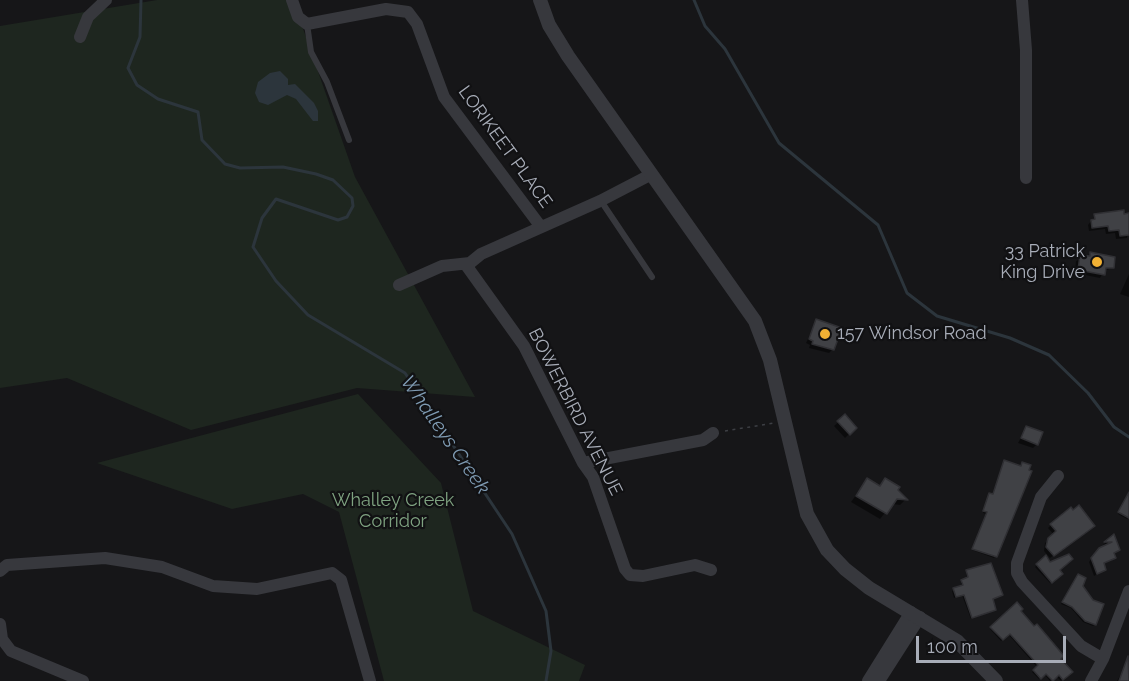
<!DOCTYPE html>
<style>
body{margin:0}
#map{position:relative;width:1129px;height:681px;overflow:hidden;background:#161618;font-family:Raleway,sans-serif}
canvas{display:block}
.scale{position:absolute;left:916px;top:636px;width:150px;height:27px;box-sizing:border-box;border:3px solid #a8adb8;border-top:0;padding-left:8px;font-size:18px;line-height:21px;white-space:nowrap;color:#a8adb8;-webkit-text-stroke:4px #111113;paint-order:stroke}
</style>
<div id="map">
<canvas width="1129" height="681"></canvas>
<div class="scale">100 m</div>
</div>
<script>
const ctx = document.querySelector('canvas').getContext('2d');
ctx.lineJoin = 'round';
function paint(path, color) { ctx.fillStyle = color; ctx.fill(path, 'evenodd'); }
const poly = rows => new Path2D(rows.map(r => 'M' + r).join(''));
function stroke(path, color, width, dash) { ctx.strokeStyle = color; ctx.lineWidth = width; ctx.lineCap = dash ? 'butt' : 'round'; ctx.setLineDash(dash || []); ctx.stroke(path); }
function drawText(font, color, halo, rows, align = 'center') {
  ctx.font = font + ' Raleway,sans-serif'; ctx.lineWidth = 4.5; ctx.setLineDash([]); ctx.textBaseline = 'middle'; ctx.strokeStyle = halo; ctx.fillStyle = color; for (const [text, x, y, turn = 0] of rows) {
    ctx.save(); ctx.translate(x, y); ctx.rotate((+turn || 0) * Math.PI / 180); ctx.textAlign = isNaN(turn) ? turn : align; if (halo) ctx.strokeText(text, 0, 0); ctx.fillText(text, 0, 0); ctx.restore();
  }
}
paint(poly([
 [157,0,293,0,355,177,475,397,357,388,191,430,67,378,0,388,0,26],
 [358,394,441,483,473,611,585,665,579,681,384,681,339,512,303,494,232,509,97,463]
]), '#1e261f');
paint(poly([
 [280,71,288,79,288,85,295,84,314,103,318,111,318,121,313,121,296,99,287,95,268,105,259,102,255,93,258,82,270,73]
]), '#2c353c');
paint(poly([
 [1129,215,1127,238,1116,239,1115,233,1106,234,1105,229,1089,231,1088,225,1095,216],
 [1090,254,1112,268,1104,271,1100,278,1075,273,1076,261],
 [1129,274,1129,297,1120,294],
 [817,321,833,349,829,353,809,348,810,345,806,343],
 [845,416,855,428,845,438,834,426],
 [1026,428,1037,444,1033,448,1018,443],
 [1003,464,1021,466,1030,472,1002,545,994,558,972,550,986,514,983,513,988,496,992,496],
 [867,480,879,487,885,480,905,500,900,505,892,504,880,519,851,502],
 [1129,491,1129,517,1127,519,1118,514],
 [1051,525,1090,528,1050,558,1044,551,1045,543,1054,535,1048,528],
 [1113,536,1119,550,1113,554,1114,558,1111,561,1102,564,1105,569,1094,576,1089,562,1096,553,1109,545,1103,545],
 [1046,557,1061,574,1050,583,1035,567],
 [990,564,1002,595,991,600,993,611,971,619,962,595,954,598,952,591,962,587,961,583,967,579,966,572],
 [1077,578,1095,624,1093,626,1083,622,1071,608,1061,604],
 [1017,604,1019,611,1069,673,1061,681,1056,676,1050,681,1044,674,1039,679,1032,672,1037,667,1008,634,1001,641,990,629],
 [1126,665,1129,666,1129,681,1117,681]
]), '#0007');
stroke(poly([
 [141,0,140,37,128,68,137,85,158,99,198,112,202,140,225,164,240,168,283,167,316,174,333,180,352,198,353,206,347,217,338,220,276,199,262,218,253,247,276,281,308,315,405,373,512,534,546,611,551,651,546,681],
 [694,0,705,26,725,49,779,143,878,225,907,293,937,316,1010,338,1049,355,1088,393,1114,427,1129,437]
]), '#2c353c', 3);
const building = poly([
 [1124,210,1124,214,1129,213,1129,235,1120,236,1119,230,1109,231,1108,226,1092,228,1091,220,1095,219,1094,214,1124,210],
 [1090,252,1115,257,1114,268,1106,268,1105,275,1078,270,1080,255,1090,256,1090,252],
 [816,319,842,328,834,350,812,344,813,341,809,339,816,319],
 [845,414,857,428,850,435,837,421,845,414],
 [1026,426,1043,432,1038,445,1021,438,1026,426],
 [1004,460,1021,466,1022,462,1031,465,1029,470,1032,471,997,557,972,549,987,512,983,511,989,493,993,494,1004,460],
 [867,478,880,486,885,478,900,487,898,490,908,500,897,499,887,514,856,496,867,478],
 [1129,492,1129,518,1118,512,1129,492],
 [1079,505,1095,526,1054,556,1046,547,1048,538,1056,531,1050,524,1071,507,1073,510,1079,505],
 [1114,534,1120,550,1114,553,1116,558,1104,563,1106,570,1097,574,1091,558,1099,548,1112,542,1104,542,1114,534],
 [1069,554,1073,559,1060,570,1063,574,1052,583,1036,564,1046,555,1050,562,1069,554],
 [991,563,1003,595,993,599,996,610,972,618,964,595,956,597,953,588,963,585,961,580,968,577,966,570,991,563],
 [1078,574,1086,578,1083,586,1093,600,1104,604,1096,625,1085,621,1072,607,1062,602,1078,574],
 [1017,602,1023,609,1021,611,1034,626,1037,624,1064,656,1061,659,1073,672,1063,680,1059,675,1053,681,1046,674,1041,679,1033,670,1038,665,1010,634,1003,640,990,627,1017,602],
 [1128,656,1129,681,1119,681,1128,656]
]);
paint(building, '#404145');
stroke(building, '#303034', 1.5);
stroke(poly([
 [725,431,774,423]
]), '#3d3f44', 1.5, [3, 4.5]);
stroke(poly([
 [307,24,311,52,327,82,349,140],
 [601,201,652,277]
]), '#37383d', 6);
stroke(poly([
 [292,0,298,17,307,24,386,9,408,12,417,24,444,97,541,227],
 [1022,0,1026,50,1026,178],
 [80,37,88,17,106,0],
 [466,265,524,346,583,463,593,477,625,569,630,575,643,576,695,565,711,570],
 [399,285,442,266,470,263,481,254,600,201,650,175],
 [583,463,703,440,713,433],
 [1058,476,1041,497,1017,563,1017,573,1022,582,1081,646,1103,659],
 [0,571,7,565,105,558,162,567,213,586,257,589,332,573,341,580,370,681],
 [0,624,2,639,11,651,83,681],
 [868,681,911,612],
 [879,681,920,617],
 [1091,681,1103,659,1129,591]
]), '#37383d', 12);
stroke(poly([
 [540,0,549,25,568,56,755,321,770,360,807,514,827,550,845,569,869,588,957,641,996,681]
]), '#37383d', 14);
for (const [x, y, r, color] of [
 [1097,262,6,"#f2b134"],
 [825,334,6,"#f2b134"]
]) { const dot = new Path2D(); dot.arc(x, y, r, 0, 2 * Math.PI); ctx.fillStyle = color; ctx.fill(dot); stroke(dot, '#111113', 2); }
drawText('18px', '#a8adb8', '#111113', [
 ["LORIKEET PLACE",505,147,54],
 ["BOWERBIRD AVENUE",575,412,63]
]);
drawText('18px', '#a8adb8', '#111113', [
 ["33 Patrick",1085,252],
 ["King Drive",1085,273],
 ["157 Windsor Road",837,334,"left"]
], 'right');
drawText('18px', '#7fa381', '#111113', [
 ["Whalley Creek",393,501],
 ["Corridor",393,522]
]);
drawText('italic 20px', '#7f9bb3', '#111113', [
 ["Whalleys Creek",445,435,55]
]);
</script>
